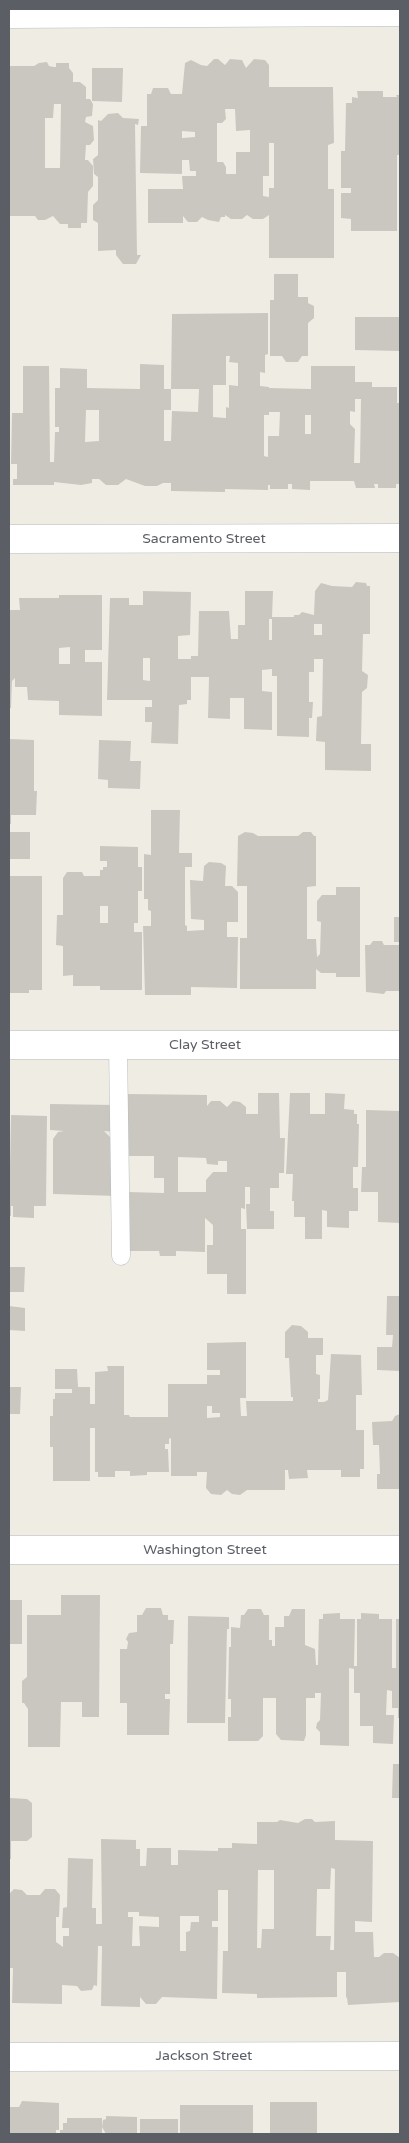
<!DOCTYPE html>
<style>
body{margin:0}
#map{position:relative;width:409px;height:2143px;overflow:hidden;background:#efede3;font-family:"Varela Round",sans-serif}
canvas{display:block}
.frame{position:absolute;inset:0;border:10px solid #5b5f65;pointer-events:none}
</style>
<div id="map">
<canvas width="409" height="2143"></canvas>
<div class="frame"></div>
</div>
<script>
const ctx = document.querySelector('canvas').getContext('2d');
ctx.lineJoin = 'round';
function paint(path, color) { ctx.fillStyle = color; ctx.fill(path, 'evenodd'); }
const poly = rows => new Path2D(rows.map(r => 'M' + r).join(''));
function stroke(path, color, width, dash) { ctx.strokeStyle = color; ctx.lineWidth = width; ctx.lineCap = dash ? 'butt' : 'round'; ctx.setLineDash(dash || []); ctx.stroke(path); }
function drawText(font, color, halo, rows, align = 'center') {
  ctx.font = font + ' "Varela Round",sans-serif'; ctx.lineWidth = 4.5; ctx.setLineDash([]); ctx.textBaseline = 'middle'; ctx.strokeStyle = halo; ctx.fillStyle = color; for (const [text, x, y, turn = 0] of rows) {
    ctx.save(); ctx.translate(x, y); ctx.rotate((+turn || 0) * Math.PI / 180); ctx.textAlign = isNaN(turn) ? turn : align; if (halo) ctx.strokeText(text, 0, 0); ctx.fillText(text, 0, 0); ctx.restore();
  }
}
paint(poly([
 [214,59,218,59,225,65,230,59,242,60,246,68,254,59,265,60,269,65,269,87,333,87,334,143,328,145,328,189,334,189,334,258,269,258,269,215,263,219,253,219,247,215,242,219,231,219,225,215,225,217,221,217,219,222,208,220,202,217,197,222,188,222,183,216,183,223,148,223,148,189,183,189,182,176,196,176,196,171,190,171,189,160,182,160,182,174,140,173,141,126,147,126,147,94,151,94,153,88,168,88,171,94,182,94,185,63,191,60,201,65,207,66],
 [225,109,235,109,236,131,250,130,250,152,236,152,236,174,226,174,226,167,223,162,217,162,217,123,222,123,226,119],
 [182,131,195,132,195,137,182,138],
 [269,143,274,143,274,188,269,188,269,197,263,196,263,176,269,176],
 [47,62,49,66,54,67,56,67,56,63,69,63,69,68,73,73,73,82,80,82,86,87,86,99,90,99,93,104,92,116,86,117,85,122,93,126,94,140,90,145,86,145,85,160,88,160,93,166,93,186,88,192,87,223,81,223,81,228,68,228,68,224,60,224,53,216,45,220,38,220,35,216,9,216,9,66,34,66,39,63],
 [54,104,61,104,60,168,45,168,45,118,53,118],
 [92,68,123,68,122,102,92,101],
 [357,91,383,91,383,97,397,97,396,95,400,95,400,155,397,155,397,231,351,231,351,219,341,218,341,193,351,193,351,188,341,188,341,151,345,151,346,103,352,103,352,97,358,98],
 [118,113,123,118,139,119,138,125,135,124,137,255,141,255,136,264,123,264,116,255,116,250,98,251,98,223,93,220,93,205,98,200,98,177,94,174,93,159,98,155,98,120,101,121,108,114],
 [274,274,298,274,298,297,308,297,308,303,314,306,314,318,308,323,308,356,302,356,298,362,286,362,282,356,270,356,270,300,274,300],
 [268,313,268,354,265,355,265,373,260,372,260,386,269,387,269,388,311,389,311,366,355,366,355,382,372,382,372,387,397,387,397,403,400,403,400,484,396,484,396,488,378,488,378,484,374,484,375,488,356,488,354,481,310,481,310,490,292,489,292,484,288,484,288,489,270,489,270,485,268,485,268,490,225,489,225,492,171,491,171,483,163,483,157,486,145,486,126,479,118,485,106,485,99,479,92,479,92,483,81,485,54,482,54,485,13,485,13,479,17,479,17,464,11,464,12,413,23,413,23,366,49,366,50,462,54,462,55,432,59,432,59,427,55,427,55,388,60,388,60,368,87,369,87,388,140,389,140,364,164,365,164,389,171,389,172,314],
 [226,356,230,356,229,362,238,363,238,386,229,385,229,408,226,407,226,418,213,417,213,385,226,385],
 [171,389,199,389,198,412,172,411,171,441,164,441,164,410,171,410],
 [355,399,361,399,360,463,354,463,355,429,350,424,350,411,355,412],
 [86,410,99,410,99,441,85,442],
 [269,412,280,412,279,436,268,436,268,457,264,456,264,415,269,415],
 [305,415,311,415,311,434,305,434],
 [355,317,400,317,399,351,355,350],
 [356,582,366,583,367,586,370,586,370,634,363,634,362,671,368,675,367,688,362,692,361,744,371,744,371,771,325,770,325,742,316,741,317,717,322,716,323,659,314,659,314,672,309,672,309,702,313,702,312,718,309,718,309,737,277,736,277,676,272,676,272,669,262,670,262,691,272,692,272,730,244,729,244,698,230,698,230,719,208,718,209,677,191,677,191,700,187,700,187,704,179,705,178,744,151,743,152,722,145,722,145,707,152,707,152,700,107,700,110,598,129,598,129,605,143,605,143,591,191,592,190,635,178,636,178,659,191,659,191,656,198,656,199,611,229,611,231,639,238,639,238,625,245,625,245,591,273,591,272,617,294,617,294,615,299,615,302,612,314,615,315,591,321,583,332,586,352,587],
 [269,619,272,619,272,640,269,640],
 [314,624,322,624,322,635,314,635],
 [143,658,150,658,150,681,143,680],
 [59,595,102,595,102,650,85,650,85,662,102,662,102,716,59,715,59,701,28,700,27,687,15,687,15,678,12,681,11,708,9,708,9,610,20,610,19,598,59,598],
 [70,647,70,664,59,664,59,648],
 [9,739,34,740,34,791,37,791,36,815,11,815,11,824,9,824],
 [99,740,131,741,130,761,141,761,140,789,108,788,108,780,98,779],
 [151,810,180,810,179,853,192,853,192,867,185,867,185,925,187,926,187,931,204,930,204,920,191,919,190,880,203,881,204,866,209,862,221,863,226,866,225,886,232,886,238,892,238,922,227,922,227,937,238,937,237,988,191,987,191,995,145,995,143,926,151,926,151,911,148,910,148,899,144,899,144,854,151,855],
 [9,832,30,832,30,859,9,859],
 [245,832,253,833,258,836,298,836,303,832,311,832,314,836,316,836,316,886,307,887,307,939,316,939,317,957,320,954,321,922,317,921,317,901,322,895,336,895,336,887,360,887,360,977,336,977,336,973,321,973,316,969,316,989,240,989,240,938,247,938,247,886,237,886,238,836],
 [100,846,138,847,138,867,142,867,142,891,138,891,138,923,134,923,134,932,142,932,142,990,100,990,100,986,73,986,73,975,63,976,63,946,56,945,57,915,63,915,63,878,67,872,82,872,84,876,100,876,100,870,103,870,103,867,107,867,107,861,100,861],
 [100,906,108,906,108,923,100,923],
 [9,876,42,876,42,990,29,990,29,993,9,993],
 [394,917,400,917,400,942,394,942],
 [373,941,382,941,384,945,400,945,400,991,386,991,384,994,366,992,365,945,370,945],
 [258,1093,279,1093,280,1138,285,1138,284,1173,279,1173,279,1188,270,1188,270,1211,274,1211,274,1229,247,1229,246,1204,250,1204,250,1187,245,1187,245,1209,241,1208,241,1229,246,1229,246,1294,227,1294,227,1274,207,1274,207,1245,213,1245,213,1225,205,1218,205,1252,176,1251,176,1256,160,1256,159,1251,128,1251,128,1192,164,1193,164,1178,154,1178,154,1156,127,1156,127,1094,207,1095,207,1106,211,1101,220,1101,227,1107,233,1101,240,1102,246,1107,246,1114,258,1114],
 [178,1157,206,1158,207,1164,218,1165,218,1161,227,1161,227,1172,213,1172,206,1180,206,1192,178,1192],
 [290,1093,310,1093,310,1114,325,1114,325,1093,345,1094,344,1109,354,1110,354,1114,357,1114,357,1124,359,1124,358,1167,353,1167,353,1188,358,1188,358,1211,349,1211,349,1228,327,1227,327,1211,322,1210,322,1239,305,1239,305,1217,294,1217,294,1201,292,1201,293,1174,286,1174],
 [50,1104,115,1105,114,1132,104,1131,112,1139,117,1196,53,1194,53,1139,58,1132,64,1131,50,1130],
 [366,1110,400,1111,400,1223,378,1222,378,1192,361,1192,362,1167,366,1167],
 [11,1115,47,1116,46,1206,34,1206,34,1218,13,1217,13,1206,11,1206,11,1216,9,1216],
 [9,1267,25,1267,24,1292,9,1292],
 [387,1296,400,1296,400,1371,377,1370,377,1347,392,1347,393,1335,386,1335],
 [9,1306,25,1308,25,1331,9,1330],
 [292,1325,301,1326,308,1332,308,1338,323,1338,323,1355,316,1355,316,1374,320,1375,320,1399,318,1399,318,1402,324,1402,328,1400,331,1354,361,1355,362,1395,356,1395,356,1430,364,1430,364,1469,360,1469,360,1477,341,1477,341,1470,307,1470,308,1478,289,1479,288,1470,285,1470,285,1490,247,1490,240,1495,232,1494,227,1490,221,1495,211,1494,206,1488,207,1472,197,1472,197,1476,171,1476,171,1438,169,1439,169,1444,165,1444,165,1449,168,1449,169,1472,147,1472,147,1475,130,1476,130,1471,115,1471,115,1477,98,1477,98,1472,95,1472,95,1428,90,1428,90,1481,53,1481,53,1447,50,1447,50,1416,53,1416,53,1399,55,1399,55,1393,72,1393,72,1389,55,1389,55,1369,77,1369,78,1387,90,1387,90,1404,95,1404,95,1372,108,1371,107,1366,124,1366,124,1415,129,1415,130,1417,168,1417,168,1384,207,1384,207,1375,220,1375,220,1370,207,1370,207,1343,246,1342,246,1398,240,1398,241,1416,247,1416,246,1401,293,1401,293,1397,291,1397,289,1358,285,1358,285,1332],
 [207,1406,212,1406,212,1413,220,1413,220,1417,207,1418],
 [9,1387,21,1387,20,1414,9,1414],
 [400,1414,400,1489,377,1489,377,1474,380,1474,379,1445,373,1445,372,1422,392,1421,395,1416],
 [61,1595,100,1595,99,1717,82,1717,82,1702,61,1702,60,1747,28,1747,28,1709,24,1703,22,1703,22,1681,27,1677,27,1615,61,1615],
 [9,1600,22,1600,22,1644,9,1644],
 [146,1608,161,1608,163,1615,168,1615,168,1620,174,1620,173,1644,170,1644,170,1694,165,1694,165,1699,170,1699,169,1735,127,1735,127,1703,120,1703,120,1649,127,1649,128,1642,126,1639,129,1633,137,1632,137,1615,142,1615],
 [248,1609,261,1609,264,1615,269,1615,269,1640,272,1640,272,1646,275,1646,275,1627,284,1627,284,1616,289,1616,292,1609,305,1609,305,1645,315,1649,316,1665,318,1665,319,1619,323,1619,323,1614,340,1613,340,1619,355,1619,354,1666,357,1666,357,1619,361,1619,361,1613,379,1614,379,1619,392,1619,392,1668,396,1668,396,1619,400,1619,400,1718,398,1718,398,1708,392,1708,392,1691,387,1690,386,1715,394,1715,393,1744,373,1743,373,1726,360,1726,360,1693,354,1693,354,1669,349,1668,349,1746,320,1745,320,1732,316,1728,317,1723,320,1720,321,1693,315,1693,315,1698,306,1698,306,1735,304,1741,281,1740,276,1734,276,1698,263,1698,263,1736,258,1741,228,1741,228,1717,231,1717,231,1699,228,1699,229,1647,231,1647,231,1627,240,1628,241,1615,244,1615],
 [188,1616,229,1617,229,1629,227,1629,225,1723,187,1723],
 [393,1764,400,1764,400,1798,392,1798],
 [10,1798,27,1799,32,1803,32,1837,27,1841,11,1841,11,1859,9,1859],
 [305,1819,312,1819,315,1822,335,1821,335,1840,373,1841,372,1922,355,1921,355,1932,373,1932,374,1957,379,1957,384,1953,393,1953,400,1958,400,2002,348,2005,347,1998,346,1997,346,1972,337,1972,337,1997,257,1998,257,1994,222,1993,223,1951,228,1951,228,1890,218,1890,218,1921,212,1921,212,1927,218,1927,217,1999,162,1997,156,2004,146,2004,140,1997,140,2007,101,2006,102,1946,98,1946,97,1986,94,1985,92,1990,81,1991,77,1986,62,1985,62,2004,12,2003,13,1968,9,1968,9,1894,14,1889,22,1890,27,1895,40,1895,45,1889,55,1889,60,1895,59,1917,56,1917,56,1942,63,1947,63,1936,69,1936,69,1928,62,1928,63,1908,67,1907,68,1858,93,1859,92,1908,96,1908,96,1924,102,1924,101,1839,136,1840,136,1849,140,1849,140,1866,146,1866,147,1848,171,1848,171,1865,178,1865,178,1850,218,1851,218,1848,232,1848,232,1843,257,1844,257,1822,277,1822,280,1820,298,1823],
 [331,1868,335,1869,334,1950,330,1950,331,1936,316,1936,317,1889,330,1889],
 [258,1870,274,1870,274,1929,262,1929,261,1948,257,1948],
 [128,1912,139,1912,139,1916,159,1917,159,1927,139,1926,140,1946,132,1946,133,1917,128,1917],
 [180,1916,199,1916,199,1922,191,1922,190,1931,186,1932,186,1951,180,1951],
 [22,2101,59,2103,59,2130,56,2130,56,2134,9,2134,9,2107,19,2107],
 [270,2102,317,2102,317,2134,270,2134],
 [180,2105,253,2105,253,2134,180,2134],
 [106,2116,137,2117,137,2134,106,2134,102,2127,103,2120,106,2119],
 [67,2118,102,2118,102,2134,60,2134,60,2130,63,2130,63,2123,67,2123],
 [140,2119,178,2119,178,2134,140,2134]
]), '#cac7c0');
const service = poly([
 [118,1045,121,1256]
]);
const minor = poly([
 [9,539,400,538],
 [9,1045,400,1045],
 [9,1550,400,1550],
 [9,2057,400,2056]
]);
const secondary = poly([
 [9,14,400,12]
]);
stroke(service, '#b8bbc0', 19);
stroke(minor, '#b8bbc0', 29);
stroke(secondary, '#b8bcc2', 29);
stroke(service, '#fff', 18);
stroke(minor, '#fff', 28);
stroke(secondary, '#fff', 28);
drawText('14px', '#5b5f65', '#fff', [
 ["Sacramento Street",204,539],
 ["Clay Street",205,1045],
 ["Washington Street",205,1550],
 ["Jackson Street",204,2056]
]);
</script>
